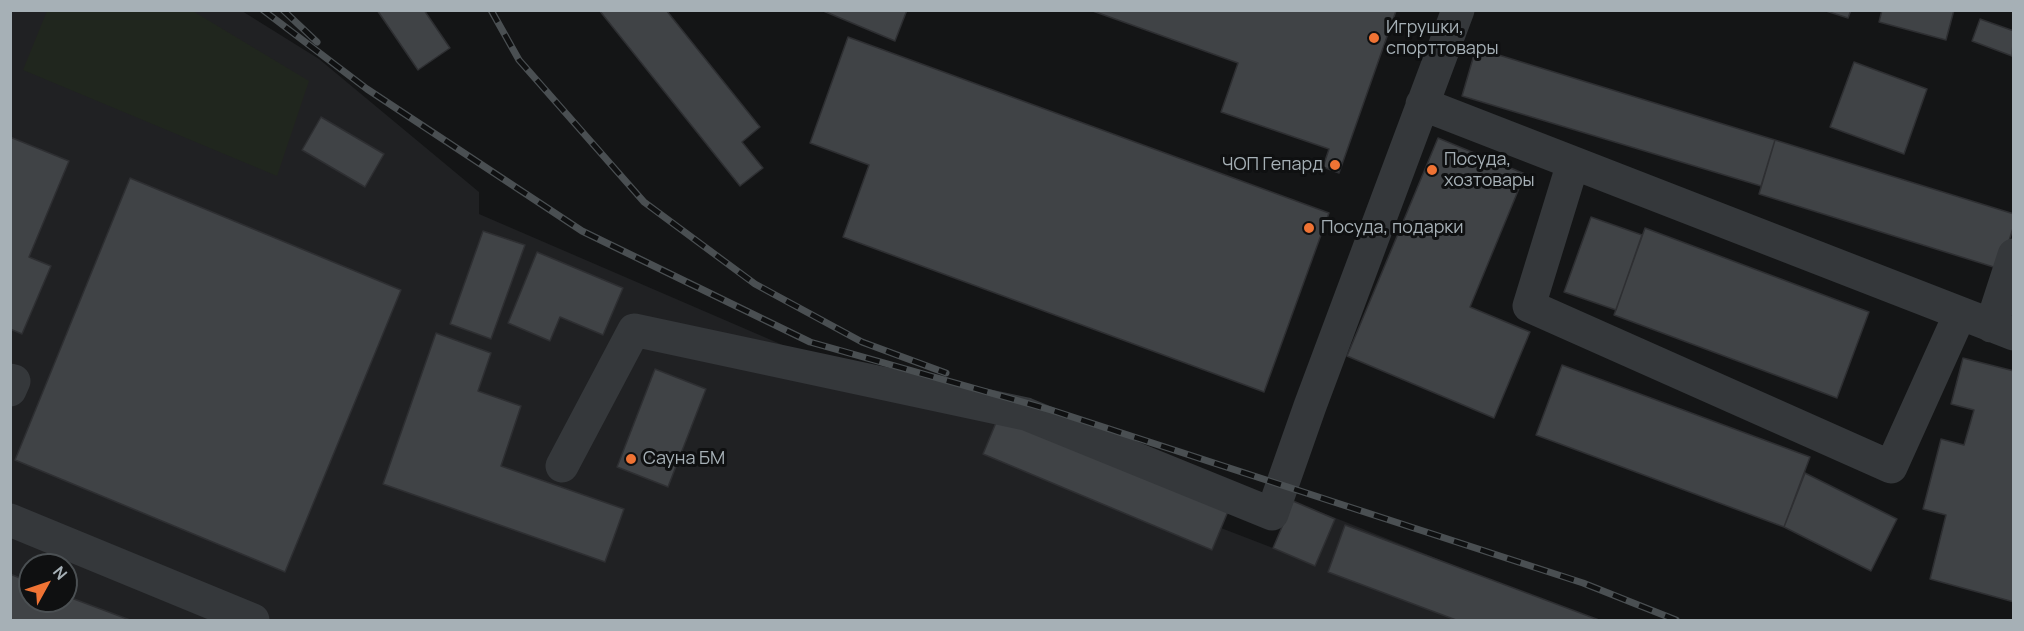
<!DOCTYPE html>
<meta charset="utf-8">
<style>
body{margin:0}
#map{position:relative;width:2024px;height:631px;overflow:hidden;background:#141516;font-family:Manrope,sans-serif}
canvas{display:block}
.frame{position:absolute;inset:0;border:12px solid #a6b0b6;pointer-events:none}
.north{position:absolute;left:18px;top:553px;width:60px;height:60px;box-sizing:border-box;background:#0f1011;border:2px solid #4b5053;border-radius:50%;rotate:50deg;font-size:16px;font-weight:700;line-height:24px;text-align:center;color:#a6b0b6}
.north::after{content:'';display:block;margin:auto;width:21px;height:27px;background:#ef7334;clip-path:polygon(50% 0,100% 100%,50% 72%,0 100%)}
</style>
<div id="map">
<canvas width="2024" height="631"></canvas>
<div class="frame"></div>
<div class="north">N</div>
</div>
<script>
const ctx = document.querySelector('canvas').getContext('2d');
ctx.lineJoin = 'round';
function paint(path, color) { ctx.fillStyle = color; ctx.fill(path, 'evenodd'); }
const poly = rows => new Path2D(rows.map(r => 'M' + r).join(''));
function stroke(path, color, width, dash) { ctx.strokeStyle = color; ctx.lineWidth = width; ctx.lineCap = dash ? 'butt' : 'round'; ctx.setLineDash(dash || []); ctx.stroke(path); }
function drawText(font, color, halo, rows, align = 'center') {
  ctx.font = font + ' Manrope,sans-serif'; ctx.lineWidth = 6; ctx.setLineDash([]); ctx.textBaseline = 'middle'; ctx.strokeStyle = halo; ctx.fillStyle = color; for (const [text, x, y, turn = 0] of rows) {
    ctx.save(); ctx.translate(x, y); ctx.rotate((+turn || 0) * Math.PI / 180); ctx.textAlign = isNaN(turn) ? turn : align; if (halo) ctx.strokeText(text, 0, 0); ctx.fillText(text, 0, 0); ctx.restore();
  }
}
paint(poly([
 [10,11,242,11,319,59,479,192,479,214,785,346,1229,509,1221,528,1273,548,1293,501,1591,620,11,620],
 [30,565,66,565,66,601,30,601]
]), '#202123');
paint(poly([
 [191,10,309,81,277,176,23,70,47,11]
]), '#20261e');
const building = poly([
 [377,10,424,10,450,48,418,70,377,10],
 [599,10,666,10,760,127,742,142,763,168,740,186,599,10],
 [821,10,907,10,895,41,821,10],
 [1090,10,1395,10,1396,11,1339,173,1323,167,1329,149,1221,112,1238,63,1090,10],
 [1823,10,1851,10,1848,18,1823,10],
 [1882,10,1954,10,1946,40,1879,22,1882,10],
 [1980,19,2014,31,2012,56,1972,41,1980,19],
 [848,37,1329,213,1264,392,843,237,869,165,810,143,848,37],
 [1476,48,1775,140,1761,186,1462,96,1476,48],
 [1854,62,1927,89,1904,154,1830,127,1854,62],
 [321,117,384,154,365,187,302,150,321,117],
 [10,137,69,161,29,257,51,266,22,334,10,329,10,137],
 [1438,138,1525,174,1470,307,1530,332,1494,418,1347,356,1438,138],
 [1775,140,2014,214,2014,225,2000,269,1759,194,1775,140],
 [130,178,401,290,285,572,15,460,130,178],
 [1591,217,1642,235,1616,310,1564,292,1591,217],
 [1645,228,1869,312,1837,398,1614,315,1645,228],
 [483,231,525,245,491,339,450,324,483,231],
 [537,252,623,288,603,335,560,317,550,341,508,323,537,252],
 [436,333,491,353,478,391,521,406,501,466,624,509,605,562,383,484,436,333],
 [1963,358,2014,371,2014,602,1930,579,1946,515,1923,509,1941,439,1964,445,1974,410,1951,404,1963,358],
 [1562,365,1810,457,1784,527,1536,435,1562,365],
 [655,369,706,389,668,487,617,467,655,369],
 [1000,413,1229,509,1212,550,983,454,1000,413],
 [1805,473,1897,519,1871,571,1784,527,1805,473],
 [1293,501,1335,519,1315,566,1273,548,1293,501],
 [1345,525,1599,620,1456,620,1328,572,1345,525],
 [10,574,30,582,30,601,66,601,66,596,130,620,10,620,10,574]
]);
paint(building, '#404346');
stroke(building, '#2e2f32', 1.5);
stroke(poly([
 [1422,104,2014,334],
 [1573,163,1529,306,1891,467,1960,314],
 [1991,326,2014,255],
 [10,380,14,381,10,390],
 [562,466,634,330,1026,414,1272,514,1310,406,1458,10],
 [10,520,253,620]
]), '#35383b', 33);
const rail = poly([
 [263,10,367,89,582,231,810,342,1051,410,1583,583,1676,620],
 [283,10,317,42],
 [491,10,519,60,644,202,755,284,862,342,946,373]
]);
stroke(rail, '#4a4f52', 7);
stroke(rail, '#0f1011', 4.5, [14]);
for (const [x, y, r, color] of [
 [1374,38,6,"#ef7334"],
 [1335,165,6,"#ef7334"],
 [1432,170,6,"#ef7334"],
 [1309,228,6,"#ef7334"],
 [631,459,6,"#ef7334"]
]) { const dot = new Path2D(); dot.arc(x, y, r, 0, 2 * Math.PI); ctx.fillStyle = color; ctx.fill(dot); stroke(dot, '#0f1011', 2); }
drawText('18px', '#a6b0b6', '#0f1011', [
 ["Игрушки,",1386,28],
 ["спорттовары",1386,49],
 ["Посуда,",1444,160],
 ["хозтовары",1444,181],
 ["ЧОП Гепард",1323,165,"right"],
 ["Посуда, подарки",1321,228],
 ["Сауна БМ",643,459]
], 'left');
</script>
